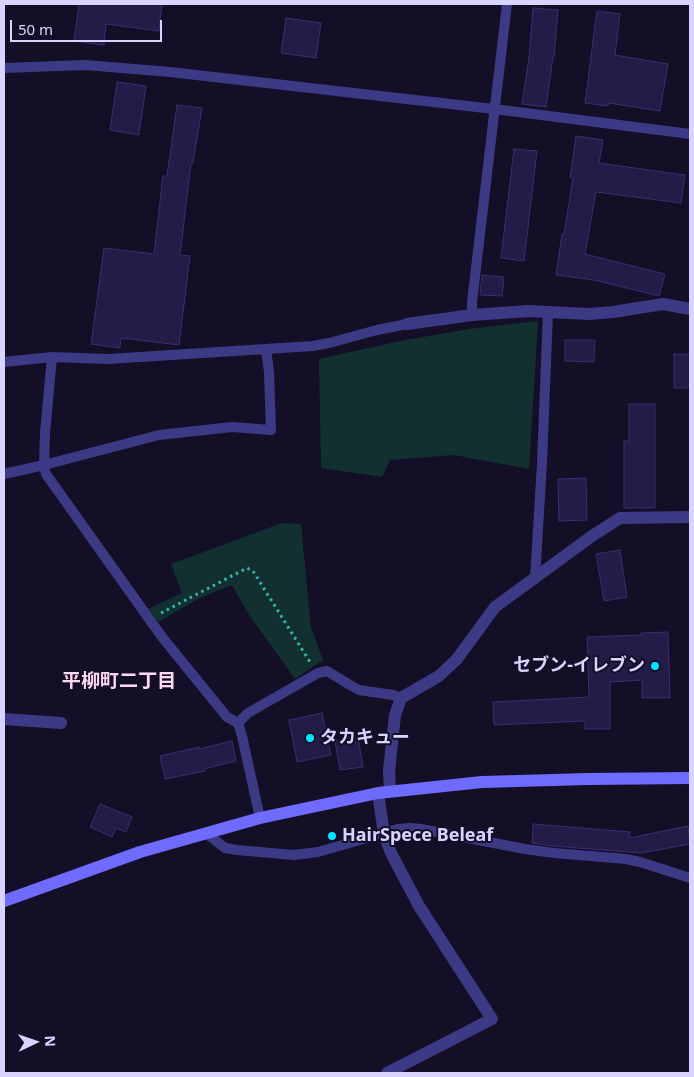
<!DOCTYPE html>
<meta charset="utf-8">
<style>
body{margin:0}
#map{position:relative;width:694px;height:1077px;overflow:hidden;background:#130f26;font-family:"Noto Sans",sans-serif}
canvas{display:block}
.frame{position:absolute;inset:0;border:5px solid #d9d4ff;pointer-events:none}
.north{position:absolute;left:10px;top:1017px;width:50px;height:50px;-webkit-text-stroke:4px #130f26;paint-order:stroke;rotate:87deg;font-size:14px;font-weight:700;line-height:20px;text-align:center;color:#d9d4ff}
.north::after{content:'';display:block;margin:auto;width:18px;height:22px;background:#d9d4ff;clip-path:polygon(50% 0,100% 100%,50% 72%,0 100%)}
.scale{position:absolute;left:10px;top:20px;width:152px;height:22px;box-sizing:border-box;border:2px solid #d9d4ff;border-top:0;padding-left:6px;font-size:15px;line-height:18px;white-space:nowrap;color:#d9d4ff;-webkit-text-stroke:4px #130f26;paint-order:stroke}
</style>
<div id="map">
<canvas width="694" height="1077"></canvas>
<div class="frame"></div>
<div class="north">N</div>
<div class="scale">50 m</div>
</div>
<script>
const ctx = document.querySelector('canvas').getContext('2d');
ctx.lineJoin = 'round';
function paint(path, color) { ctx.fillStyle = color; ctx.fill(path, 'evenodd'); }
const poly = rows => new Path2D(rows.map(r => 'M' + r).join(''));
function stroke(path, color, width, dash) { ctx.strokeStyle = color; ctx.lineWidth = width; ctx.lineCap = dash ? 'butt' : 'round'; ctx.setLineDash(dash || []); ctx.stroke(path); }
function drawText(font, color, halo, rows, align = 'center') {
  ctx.font = font + ' "Noto Sans","Noto Sans JP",sans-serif'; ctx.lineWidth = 4; ctx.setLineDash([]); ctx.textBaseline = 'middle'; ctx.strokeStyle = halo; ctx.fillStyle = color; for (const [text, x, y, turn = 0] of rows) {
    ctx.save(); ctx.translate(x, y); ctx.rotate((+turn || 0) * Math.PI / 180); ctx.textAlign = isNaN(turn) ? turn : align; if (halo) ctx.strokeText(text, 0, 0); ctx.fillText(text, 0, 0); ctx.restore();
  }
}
paint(poly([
 [538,321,529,469,454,455,390,460,382,477,321,468,319,359,400,341,469,329],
 [282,523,301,524,311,628,323,660,295,679,249,615,232,585,200,598,158,622,148,609,182,593,171,564]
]), '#12302f');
const building = poly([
 [79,4,162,4,159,31,106,24,104,45,74,41,79,4],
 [533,8,558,10,554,57,553,56,546,107,522,104,529,58,533,8],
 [597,11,620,14,615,55,668,64,660,111,608,103,608,106,585,103,597,11],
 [286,18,321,23,316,58,281,53,286,18],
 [117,82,146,86,139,135,110,130,117,82],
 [177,105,202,108,193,163,191,163,180,255,190,256,179,345,121,338,120,348,91,344,104,248,154,254,163,176,167,176,177,105],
 [576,136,603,140,599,163,685,175,681,203,596,192,585,254,665,274,659,296,594,280,556,275,562,234,564,234,573,178,570,178,576,136],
 [514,149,537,151,524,261,501,258,514,149],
 [482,275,504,277,502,296,480,295,482,275],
 [565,340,595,340,594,362,565,361,565,340],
 [674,354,690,354,690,388,674,388,674,354],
 [629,404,655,404,655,508,624,508,624,441,629,441,629,404],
 [586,478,587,520,559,521,558,479,586,478],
 [620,550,627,597,604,601,596,554,620,550],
 [668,632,670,698,642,698,642,680,610,682,610,729,585,729,585,721,494,725,493,702,589,697,587,637,641,635,641,633,668,632],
 [322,713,331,755,297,762,289,720,322,713],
 [358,737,363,767,340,770,335,741,358,737],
 [232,741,236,761,204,769,205,771,165,779,160,756,199,747,199,749,232,741],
 [100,804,132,817,126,832,116,828,112,837,90,827,100,804],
 [533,824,630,832,629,838,688,826,690,844,641,853,552,846,532,843,533,824]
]);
paint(building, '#241b47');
stroke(building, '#3b2d73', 1);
stroke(poly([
 [161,613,247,568,253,571,310,662]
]), '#2fb8b0', 3, [2.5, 4]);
stroke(poly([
 [4,68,85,65,170,72,494,109,690,134],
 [472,315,472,302,507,4],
 [52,357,45,433,44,465,46,474,162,637,227,717,238,723,242,736,260,818],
 [4,362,52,357,108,359,313,346,329,343,377,330,407,324],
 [4,474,44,465,159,435,232,427,271,430,269,372,266,349],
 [535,579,542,463,548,312],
 [238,723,248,713,318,673,327,671,350,685,359,690,393,695,401,698],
 [206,833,225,848,237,850,294,855,318,852,398,829,410,828,421,829,525,849,554,853,626,859,640,862,690,878]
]), '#3d3a85', 10);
stroke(poly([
 [407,324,472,315,529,311,589,314,613,312,663,304,690,309],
 [4,719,61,723],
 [390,791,389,771,395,715,401,698,439,676,457,659,495,607,592,536,620,518,690,517],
 [378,793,384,834,391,853,419,906,492,1019,387,1073]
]), '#3d3a85', 12);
stroke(poly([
 [4,901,140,852,260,818,378,793,482,782,588,779,690,778]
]), '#6f6bff', 12);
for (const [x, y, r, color] of [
 [655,666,5,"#00e5ff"],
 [310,738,5,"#00e5ff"],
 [332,836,5,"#00e5ff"]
]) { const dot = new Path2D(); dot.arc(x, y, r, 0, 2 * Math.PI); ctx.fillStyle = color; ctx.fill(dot); stroke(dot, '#130f26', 2); }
drawText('bold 18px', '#d9d4ff', '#130f26', [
 ["セブン-イレブン",645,666,"right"],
 ["タカキュー",320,738],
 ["HairSpece Beleaf",342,836]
], 'left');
drawText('bold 19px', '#ffd6f0', '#130f26', [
 ["平柳町二丁目",119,682]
]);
</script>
